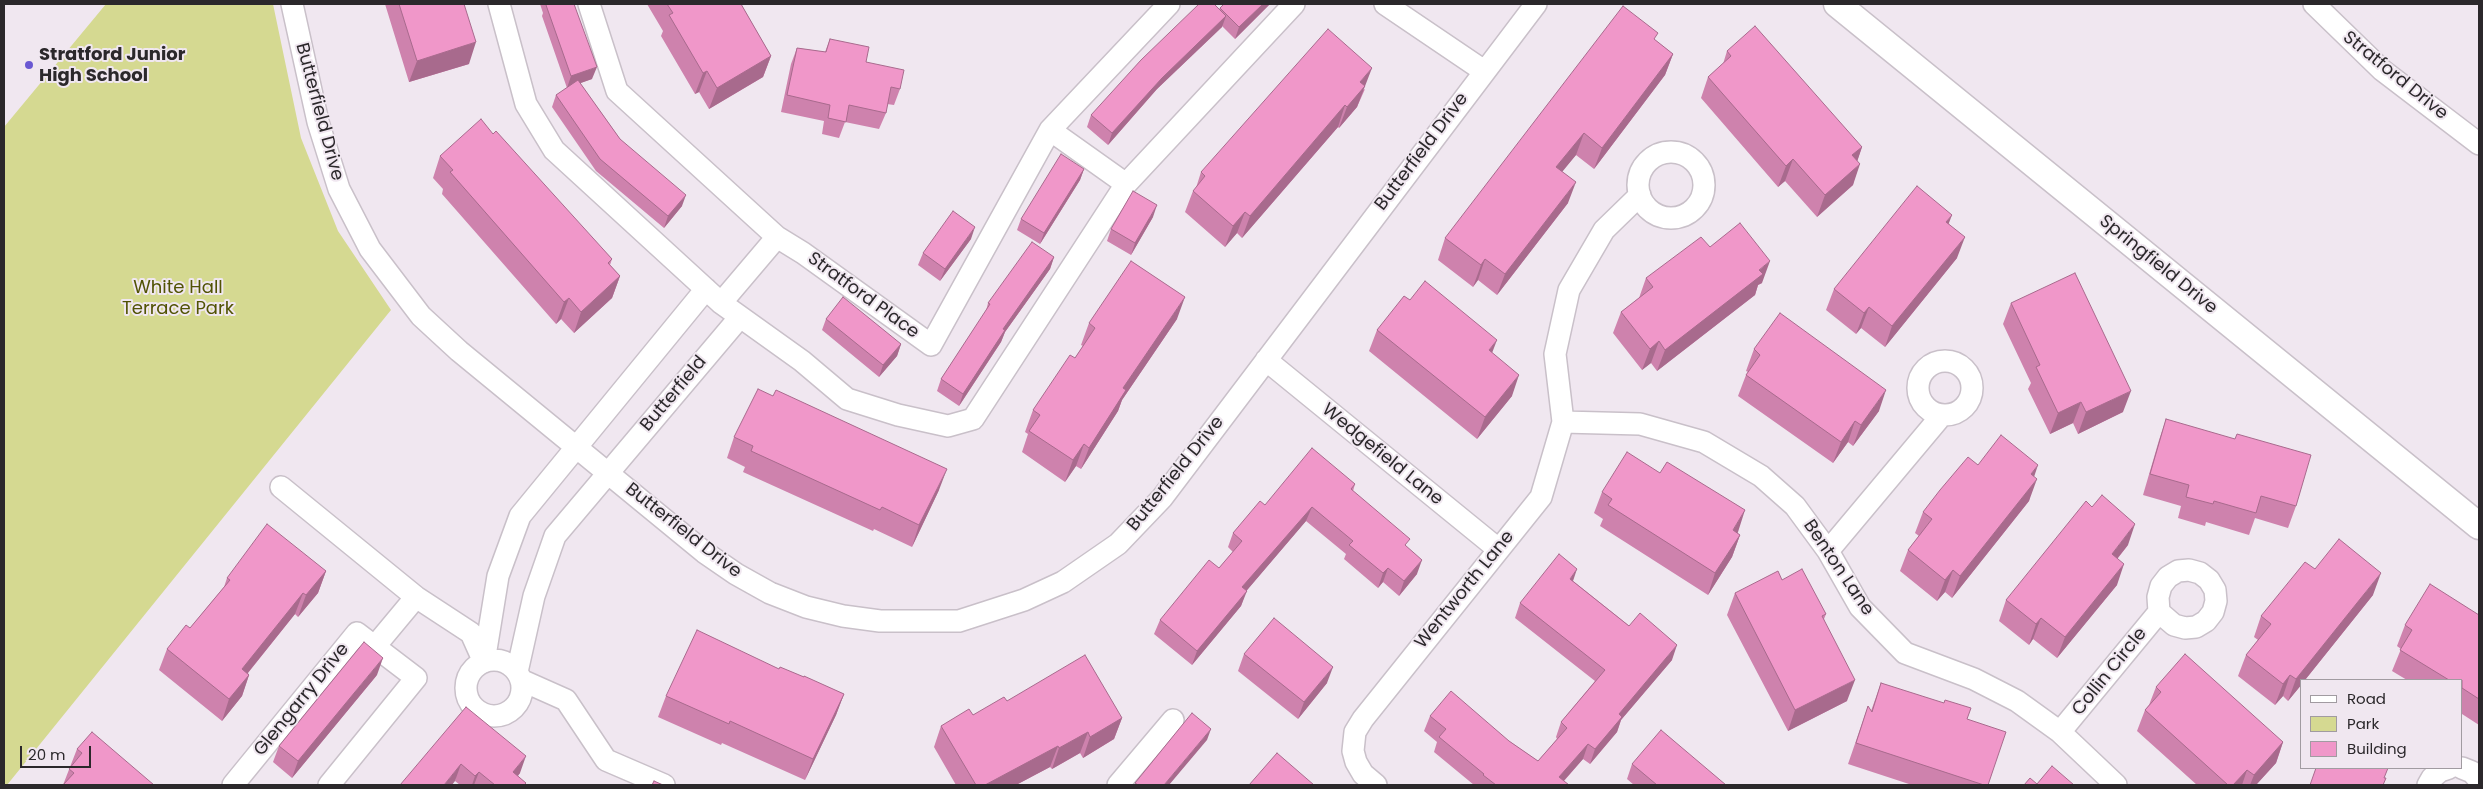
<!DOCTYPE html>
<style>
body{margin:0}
#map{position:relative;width:2483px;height:789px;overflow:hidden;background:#f0e7f0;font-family:Poppins,sans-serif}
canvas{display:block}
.frame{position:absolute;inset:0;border:5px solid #2b282b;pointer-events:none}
.legend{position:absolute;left:2300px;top:679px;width:162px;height:90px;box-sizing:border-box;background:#f0e7f0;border:1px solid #a19ba1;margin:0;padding:6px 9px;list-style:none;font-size:15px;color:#2b282b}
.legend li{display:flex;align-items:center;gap:10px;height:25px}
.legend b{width:25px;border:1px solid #a19ba1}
.scale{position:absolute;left:20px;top:746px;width:71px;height:22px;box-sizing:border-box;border:2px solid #2b282b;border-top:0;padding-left:6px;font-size:15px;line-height:18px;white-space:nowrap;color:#2b282b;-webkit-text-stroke:4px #f0e7f0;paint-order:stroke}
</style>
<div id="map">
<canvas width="2483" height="789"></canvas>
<div class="frame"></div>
<ul class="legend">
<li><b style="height:6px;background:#fff"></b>Road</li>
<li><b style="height:14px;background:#d5d991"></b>Park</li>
<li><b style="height:14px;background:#f097c9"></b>Building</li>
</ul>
<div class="scale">20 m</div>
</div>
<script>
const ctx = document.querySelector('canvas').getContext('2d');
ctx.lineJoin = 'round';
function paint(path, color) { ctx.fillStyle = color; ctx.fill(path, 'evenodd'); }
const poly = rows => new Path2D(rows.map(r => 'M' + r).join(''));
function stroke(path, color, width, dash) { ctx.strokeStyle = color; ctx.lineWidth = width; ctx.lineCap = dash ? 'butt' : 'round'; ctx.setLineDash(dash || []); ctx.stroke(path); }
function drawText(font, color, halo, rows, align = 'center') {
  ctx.font = font + ' Poppins,sans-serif'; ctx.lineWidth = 4; ctx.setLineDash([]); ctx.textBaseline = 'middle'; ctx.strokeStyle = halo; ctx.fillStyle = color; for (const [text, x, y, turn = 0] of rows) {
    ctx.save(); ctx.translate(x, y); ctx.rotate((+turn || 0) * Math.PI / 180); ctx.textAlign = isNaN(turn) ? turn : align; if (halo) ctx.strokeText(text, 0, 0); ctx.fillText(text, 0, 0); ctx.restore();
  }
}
paint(poly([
 [106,4,273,4,301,138,338,231,391,310,7,785,4,785,4,127]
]), '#d5d991');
const minor = poly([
 [292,4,318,122,339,189,370,249,421,316,459,351,704,552,736,574,770,593,806,607,843,616,880,621,959,621,1024,600,1063,582,1118,544,1162,498,1536,4],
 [499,4,526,104,554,150,721,303,802,361,847,399,898,415,948,426,973,419,1126,184,1294,4],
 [589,4,617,91,777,237,803,253,931,345,1050,130,1169,4],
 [1385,4,1484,71],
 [2314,4,2382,70,2479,144],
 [1050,130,1126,184],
 '1638 185a33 33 0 1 1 66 0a33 33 0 1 1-66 0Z',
 [721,303,777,237],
 [1266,360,1498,549],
 '1918 388a27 27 0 1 1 54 0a27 27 0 1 1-54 0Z',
 [1563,422,1640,424,1704,442,1761,476,1795,506,1828,551,1860,607,1905,653,1974,679,2017,701,2060,732,2116,785],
 [281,487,416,597,471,633,484,662],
 [1828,551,1942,415],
 [376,645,416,597],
 '466 688a28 28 0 1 1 56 0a28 28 0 1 1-56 0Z',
 [484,662,498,576,520,516,706,289],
 [517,672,534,596,555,536,740,317],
 [521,680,566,700,606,760,664,785],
 [2060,732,2159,612,2158,597,2161,586,2168,577,2178,571,2189,570,2200,573,2209,580,2215,590,2216,601,2213,612,2206,621,2196,627,2185,628,2174,625,2159,612],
 [2462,768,2472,772,2479,780],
 [233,785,357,633,416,678,329,785],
 [1118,785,1173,720],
 [1376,785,1363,774,1356,762,1353,751,1355,732,1363,719,1541,497,1563,422,1555,354,1569,290,1604,230,1640,195],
 [2428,785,2432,778,2440,771,2449,768]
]);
const tertiary = poly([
 [1837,4,2479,526]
]);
stroke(minor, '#c9c0c9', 24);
stroke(tertiary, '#c9c0c9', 29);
stroke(minor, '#fff', 21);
stroke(tertiary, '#fff', 26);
paint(poly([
 [385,4,464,4,469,64,409,82],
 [540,4,574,4,592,79,580,83,620,139,682,206,664,228,596,171,552,107,556,95,567,88,542,16,543,13],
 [647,4,741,4,771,56,763,77,709,109,699,92,695,94,661,36,663,31],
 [1270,4,1235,39,1222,26,1222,27,1157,89,1108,145,1087,127,1091,115,1219,9,1220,8],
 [830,39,866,62,900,89,894,105,887,104,886,113,879,129,845,122,839,138,822,134,824,121,781,112,791,64,797,48,825,52],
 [1655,40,1673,54,1665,75,1594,169,1576,155,1562,171,1568,203,1497,295,1478,280,1473,287,1438,260,1445,238],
 [1727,51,1862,147,1857,161,1853,185,1817,217,1785,181,1778,187,1701,98,1708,77,1723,64],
 [1365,89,1357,107,1339,128,1338,127,1242,238,1237,233,1225,247,1185,212,1193,191,1196,188,1201,172],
 [493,134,612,259,610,265,620,276,612,298,574,333,561,319,556,324,442,194,443,189,433,178,440,156],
 [1084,169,1080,180,1040,244,1017,230,1021,219],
 [1153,217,1131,255,1107,241,1111,229],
 [1949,223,1957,258,1885,347,1861,328,1856,334,1826,310,1834,289],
 [971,239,940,281,918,265,923,253],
 [1710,247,1762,283,1758,285,1755,295,1657,371,1651,363,1642,370,1613,333,1621,312,1639,298,1646,278],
 [1054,257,1050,269,1005,332,1001,342,959,406,937,391,941,379,986,311,988,303],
 [1410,300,1492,353,1512,396,1477,439,1369,351,1377,330],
 [2011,303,2123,412,2078,434,2073,423,2050,434,2028,389,2031,383,2003,324],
 [826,319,901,344,897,356,879,377,822,330],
 [1177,319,1122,400,1118,411,1081,469,1076,466,1065,482,1022,452,1028,434,1025,432,1033,410,1075,358,1083,346,1081,345,1089,323],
 [1754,349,1879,411,1853,446,1848,442,1833,463,1738,396,1746,375,1748,372,1746,371],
 [2166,419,2296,506,2288,528,2255,518,2249,535,2206,522,2205,526,2178,518,2181,506,2143,495,2159,440],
 [734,437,939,490,912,547,874,529,873,531,743,472,745,467,727,458],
 [1978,465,2034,477,2029,501,1952,598,1945,592,1937,601,1900,571,1908,550,1919,536,1915,533,1923,512],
 [1355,484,1353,491,1407,547,1417,574,1399,596,1383,582,1378,588,1344,559,1346,554,1306,521,1246,591,1241,606,1192,665,1154,634,1160,620,1219,568,1233,552,1228,547,1233,533,1265,505],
 [1602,492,1738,532,1737,533,1740,535,1732,557,1708,595,1600,526,1603,519,1594,513],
 [2128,545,2118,558,2117,585,2057,658,2033,639,2029,645,1999,621,2006,600],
 [2315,569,2373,595,2305,680,2302,680,2302,684,2288,701,2283,696,2275,705,2238,676,2246,655,2258,640,2254,637,2261,616],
 [326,571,318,593,298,617,295,614,248,673,249,675,242,696,222,721,159,670,167,649,190,628,224,587,227,578],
 [1782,580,1826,614,1824,619,1847,701,1788,731,1727,615,1735,593],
 [1573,581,1672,660,1621,720,1617,732,1590,764,1583,759,1564,781,1569,785,1474,785,1434,752,1437,742,1424,731,1430,716,1509,741,1538,761,1557,739,1556,737,1561,722,1595,681,1515,618,1520,603],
 [2479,615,2479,725,2462,714,2462,680,2407,680,2392,671,2401,649,2397,646,2405,625],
 [1244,654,1327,683,1298,719,1238,671],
 [779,669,804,677,844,694,836,715,805,780,722,743,721,745,658,717,666,696],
 [377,675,292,778,273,762,279,746],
 [1881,683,1967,719,1988,785,1912,785,1848,764,1868,706,1871,711],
 [2156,687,2283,742,2276,763,2256,785,2197,785,2137,731,2145,710,2149,705],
 [1007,701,1122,718,1114,739,1083,758,1080,753,1052,769,1050,767,1016,785,956,785,934,747,941,726,973,715],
 [466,707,520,773,518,776,525,785,460,785,455,781],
 [77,749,154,785,63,785],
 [1632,764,1726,785,1634,785,1627,779]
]), '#ce82ad');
paint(poly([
 [1263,4,1270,4,1235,39,1239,27],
 [1226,16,1222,27,1157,89,1108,145,1112,133,1162,78],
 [476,42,469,64,409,82,417,61],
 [1673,54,1665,75,1594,169,1602,148],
 [771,56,763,77,709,109,717,88],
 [597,67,592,79,567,88,571,76],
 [1372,68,1357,107,1339,128,1347,107,1360,82],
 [707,71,699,92,695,94,703,73],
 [1345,105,1338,127,1242,238,1250,216],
 [1584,133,1576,155,1549,188,1556,167],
 [1862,147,1855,168,1852,155],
 [1793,159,1785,181,1778,187,1786,166],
 [1860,164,1853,185,1817,217,1825,195],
 [1084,169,1080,180,1040,244,1044,233],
 [1576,182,1568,203,1497,295,1505,274],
 [686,195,682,206,664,228,668,216],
 [1157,205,1153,217,1131,255,1135,243],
 [1245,212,1237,233,1225,247,1233,226],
 [1952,215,1944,236,1946,222],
 [975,227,971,239,940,281,945,269],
 [1965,237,1957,258,1885,347,1892,326],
 [1054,257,1050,269,1005,332,1001,342,959,406,963,394,1003,329],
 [1485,259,1478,280,1473,287,1481,265],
 [1770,261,1762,283,1758,285,1755,295,1657,371,1665,350],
 [620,276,612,298,574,333,581,312],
 [1185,297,1177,319,1122,400,1118,411,1081,469,1089,448,1123,388],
 [569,298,561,319,556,324,564,302],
 [1869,307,1861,328,1856,334,1864,313],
 [1497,340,1489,361,1489,350],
 [1659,341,1651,363,1642,370,1650,349],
 [901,344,897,356,879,377,883,365],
 [1519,375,1512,396,1477,439,1485,417],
 [1886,390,1879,411,1853,446,1861,425],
 [2131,391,2123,412,2078,434,2086,412],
 [2081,402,2073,423,2050,434,2058,413],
 [1855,421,1848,442,1833,463,1841,442],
 [1084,444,1076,466,1065,482,1073,460],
 [2038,465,2031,486,2031,474],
 [947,469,939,490,912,547,919,525],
 [2037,479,2029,501,1952,598,1960,576],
 [1312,507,1306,521,1237,602,1242,587],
 [1745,510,1738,532,1725,552,1733,530],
 [2135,524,2128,545,2104,575,2112,554],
 [1740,535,1732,557,1708,595,1715,573],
 [1422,560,1417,574,1399,596,1404,581],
 [2124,564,2117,585,2057,658,2065,637],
 [1388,568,1383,582,1378,588,1383,573],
 [1577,569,1572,584,1570,579],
 [1953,570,1945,592,1937,601,1945,580],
 [326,571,318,593,298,617,306,595],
 [2381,573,2373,595,2305,680,2302,680,2302,684,2288,701,2296,679],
 [1247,591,1241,606,1192,665,1197,651],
 [303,593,295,614,234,690,242,669],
 [2041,618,2033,639,2029,645,2036,624],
 [1677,645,1672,660,1621,720,1617,732,1590,764,1595,749,1619,714],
 [383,658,377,675,292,778,298,761],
 [1333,667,1327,683,1298,719,1304,702],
 [249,675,242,696,222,721,229,699],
 [2290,675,2283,696,2275,705,2283,684],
 [1855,680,1847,701,1788,731,1795,710],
 [844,694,836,715,805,780,813,759],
 [1122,718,1114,739,1083,758,1090,737],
 [1211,729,1207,740,1169,785,1164,785],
 [1088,732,1080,753,1052,769,1059,748],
 [2283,742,2276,763,2256,785,2250,785,2254,775],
 [1588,744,1583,759,1560,785,1559,777],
 [1058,746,1050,767,1016,785,985,785],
 [526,756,520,773,510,785,513,772],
 [461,764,455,781,452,785,444,785],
 [2247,770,2242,785,2233,785],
 [479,772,474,785,472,785,475,776]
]), '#a86a8d');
const building = poly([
 [399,4,464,4,476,42,417,61,399,4],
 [548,4,574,4,597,67,571,76,546,5,548,4],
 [667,4,741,4,771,56,717,88,707,71,703,73,669,15,673,13,667,4],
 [1199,4,1214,4,1226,16,1162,78,1112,133,1091,115,1141,60,1199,4],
 [1224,4,1263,4,1239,27,1220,8,1224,4],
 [1623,6,1658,33,1654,39,1673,54,1602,148,1584,133,1556,167,1576,182,1505,274,1485,259,1481,265,1445,238,1623,6],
 [1755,26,1862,147,1852,155,1860,164,1825,195,1793,159,1786,166,1708,77,1731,56,1727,51,1755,26],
 [1328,29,1372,68,1360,82,1365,86,1347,107,1345,105,1250,216,1245,212,1233,226,1193,191,1205,176,1201,172,1328,29],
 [830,39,869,47,866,62,904,70,900,89,891,87,886,113,849,105,846,122,828,118,830,105,787,95,797,48,826,52,830,39],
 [578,80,620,139,686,195,668,216,600,159,556,95,578,80],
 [481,119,493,134,496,131,612,259,608,263,620,276,581,312,569,298,564,302,450,172,453,170,440,156,481,119],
 [1061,154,1084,169,1044,233,1021,219,1061,154],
 [1917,186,1952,215,1946,222,1965,237,1892,326,1869,307,1864,313,1834,289,1917,186],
 [1133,191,1157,205,1135,243,1111,229,1133,191],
 [953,211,975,227,945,269,923,253,953,211],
 [1740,223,1770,261,1759,270,1763,274,1665,350,1659,341,1650,349,1621,312,1653,287,1646,278,1701,237,1710,247,1740,223],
 [1032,242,1054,257,1003,329,1005,330,963,394,941,379,990,304,988,303,1032,242],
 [1131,261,1185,297,1123,388,1126,390,1089,448,1084,444,1073,460,1029,431,1040,415,1033,410,1070,355,1075,358,1095,328,1089,323,1131,261],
 [2075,273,2131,391,2086,412,2081,402,2058,413,2036,367,2040,365,2011,303,2075,273],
 [1425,281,1497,340,1489,350,1519,375,1485,417,1377,330,1404,296,1410,300,1425,281],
 [843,297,901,344,883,365,826,319,843,297],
 [1780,313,1886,390,1861,425,1855,421,1841,442,1746,375,1760,355,1754,349,1780,313],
 [758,389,773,396,776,390,947,469,919,525,882,507,880,510,751,451,753,446,734,437,758,389],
 [2166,419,2235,439,2237,434,2311,455,2296,506,2261,496,2256,513,2214,501,2213,504,2186,497,2189,485,2150,474,2166,419],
 [2001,435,2038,465,2031,474,2037,479,1960,576,1953,570,1945,580,1908,550,1932,519,1923,512,1940,490,1968,457,1978,465,2001,435],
 [1312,448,1355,484,1351,489,1410,539,1405,545,1422,560,1404,581,1388,568,1383,573,1349,545,1353,541,1312,507,1242,587,1247,591,1197,651,1160,620,1209,560,1219,568,1242,541,1233,533,1260,501,1265,505,1312,448],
 [1627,452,1660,473,1667,462,1745,510,1733,530,1740,535,1715,573,1608,505,1612,499,1602,492,1627,452],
 [2102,495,2135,524,2112,554,2124,564,2065,637,2041,618,2036,624,2006,600,2086,501,2092,507,2102,495],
 [267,524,326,571,306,595,303,593,242,669,249,675,229,699,167,649,186,625,190,628,230,580,227,578,267,524],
 [2339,539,2381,573,2296,679,2290,675,2283,684,2246,655,2271,624,2261,616,2305,562,2315,569,2339,539],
 [1559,554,1577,569,1570,579,1629,626,1640,613,1677,645,1619,714,1622,717,1595,749,1588,744,1559,777,1569,785,1496,785,1483,775,1484,774,1439,737,1446,729,1430,716,1451,691,1509,741,1538,761,1567,728,1561,722,1605,670,1520,603,1559,554],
 [1802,569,1826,614,1822,616,1855,680,1795,710,1735,593,1778,571,1782,580,1802,569],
 [2430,584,2479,615,2479,699,2462,688,2462,680,2449,680,2400,650,2412,630,2405,625,2430,584],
 [1274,618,1333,667,1304,702,1244,654,1274,618],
 [697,630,779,669,780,667,804,677,804,676,844,694,813,759,730,721,729,724,666,696,697,630],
 [364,642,383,658,298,761,279,746,364,642],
 [2185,654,2283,742,2254,775,2247,770,2233,785,2228,785,2145,710,2161,692,2156,687,2185,654],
 [1085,655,1122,718,1090,737,1088,732,1059,748,1058,746,985,785,976,785,941,726,969,709,973,715,1004,697,1007,701,1085,655],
 [1881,683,1944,703,1945,700,1971,708,1967,719,2006,732,1988,785,1984,785,1856,743,1868,706,1872,712,1881,683],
 [466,707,526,756,513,772,526,783,524,785,495,785,479,772,475,776,461,764,444,785,400,785,466,707],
 [1192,713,1211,729,1164,785,1138,785,1135,783,1192,713],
 [1661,730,1726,785,1657,785,1632,764,1661,730],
 [92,732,154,785,63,785,74,773,69,769,82,753,77,749,92,732],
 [1277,753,1314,785,1249,785,1277,753],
 [2052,766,2074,785,2024,785,2030,778,2037,784,2052,766],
 [2316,768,2388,768,2384,778,2386,778,2383,785,2310,785,2316,768],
 [654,781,663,785,652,785,654,781]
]);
paint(building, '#f097c9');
stroke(building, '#a86a8d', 1);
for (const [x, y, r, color] of [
 [29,65,5,"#6a58d2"]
]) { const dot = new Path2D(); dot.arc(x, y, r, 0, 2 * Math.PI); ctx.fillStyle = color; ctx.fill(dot); stroke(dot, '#f0e7f0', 2); }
drawText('bold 18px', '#2b282b', '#f0e7f0', [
 ["Stratford Junior",39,55],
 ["High School",39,76]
], 'left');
drawText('18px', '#2b282b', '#f0e7f0', [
 ["Stratford Drive",2395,76,39],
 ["Butterfield Drive",319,112,75],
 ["Butterfield Drive",1422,152,-53],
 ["Springfield Drive",2158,265,39],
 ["Stratford Place",863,296,36],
 ["Butterfield",674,394,-50],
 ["Wedgefield Lane",1382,455,39],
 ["Butterfield Drive",1176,474,-51],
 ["Butterfield Drive",683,531,38],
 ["Benton Lane",1838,568,56],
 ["Wentworth Lane",1465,590,-51],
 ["Collin Circle",2110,672,-51],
 ["Glengarry Drive",302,700,-51]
]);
drawText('18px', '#515304', '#f0e7f0', [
 ["White Hall",178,288],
 ["Terrace Park",178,309]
]);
</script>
